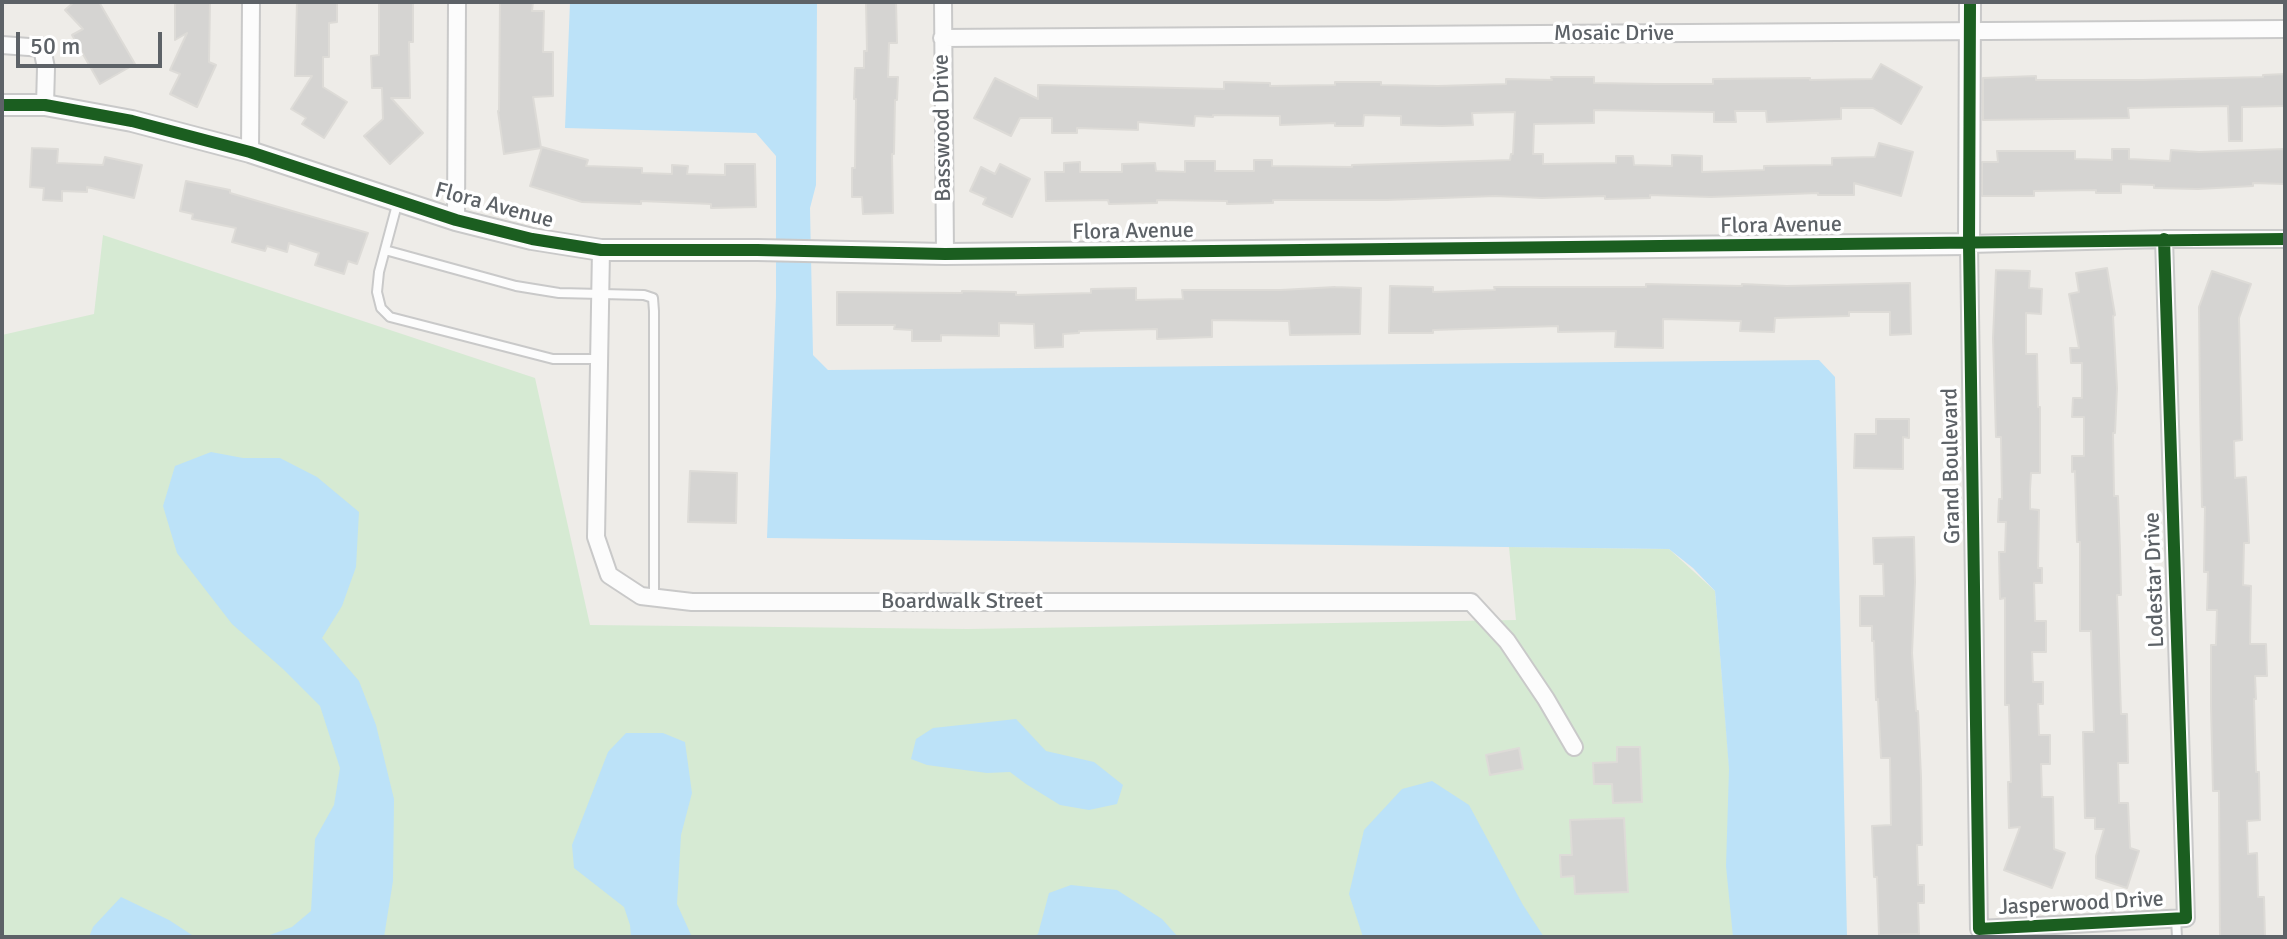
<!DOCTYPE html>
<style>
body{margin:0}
#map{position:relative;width:2287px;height:939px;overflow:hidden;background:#eeece8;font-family:Signika,sans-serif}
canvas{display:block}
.frame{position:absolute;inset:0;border:4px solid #5d6267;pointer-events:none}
.scale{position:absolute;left:16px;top:32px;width:146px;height:36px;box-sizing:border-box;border:4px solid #5d6267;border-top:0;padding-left:10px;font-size:24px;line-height:28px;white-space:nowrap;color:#5d6267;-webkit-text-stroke:6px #fff;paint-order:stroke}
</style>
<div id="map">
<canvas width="2287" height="939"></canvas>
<div class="frame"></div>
<div class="scale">50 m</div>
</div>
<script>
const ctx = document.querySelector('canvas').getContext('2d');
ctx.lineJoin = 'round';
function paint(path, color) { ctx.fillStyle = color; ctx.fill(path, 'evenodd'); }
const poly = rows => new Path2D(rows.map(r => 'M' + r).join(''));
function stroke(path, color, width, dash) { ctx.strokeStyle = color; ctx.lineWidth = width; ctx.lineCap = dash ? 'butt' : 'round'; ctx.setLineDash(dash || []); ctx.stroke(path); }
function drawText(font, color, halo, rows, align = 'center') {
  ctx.font = font + ' Signika,sans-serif'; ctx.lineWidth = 7; ctx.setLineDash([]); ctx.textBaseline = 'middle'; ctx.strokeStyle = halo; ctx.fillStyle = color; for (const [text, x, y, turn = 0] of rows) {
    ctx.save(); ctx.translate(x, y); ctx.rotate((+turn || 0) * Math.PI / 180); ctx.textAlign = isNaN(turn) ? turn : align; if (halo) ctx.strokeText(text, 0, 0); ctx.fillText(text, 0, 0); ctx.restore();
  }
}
paint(poly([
 [103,235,535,378,590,625,968,629,1516,620,1509,547,1669,549,1715,591,1743,937,2,937,2,335,94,314]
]), '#d6ead3');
paint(poly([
 [570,2,817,2,816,185,810,208,813,355,828,370,1819,360,1835,377,1847,937,1733,937,1726,866,1729,769,1715,591,1693,568,1669,549,767,538,776,297,776,156,756,133,565,128],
 [211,452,243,458,280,458,317,477,359,512,356,567,342,606,322,638,359,681,376,725,394,799,393,881,384,937,264,937,292,927,311,911,315,839,334,805,340,768,320,706,283,669,232,624,177,553,163,506,175,466],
 [1016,719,1046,751,1094,762,1123,785,1117,804,1089,810,1060,805,1026,784,1010,772,987,773,927,765,911,759,916,739,933,728],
 [626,733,663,733,685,742,692,793,681,835,677,904,692,937,631,937,630,925,624,907,574,868,572,845,608,752],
 [1432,781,1469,805,1523,905,1544,937,1363,937,1349,894,1364,830,1402,789],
 [1071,885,1117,890,1162,919,1178,937,1033,937,1038,934,1049,893],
 [121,897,169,920,195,937,89,937,93,927]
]), '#bce2f8');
const building = poly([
 [74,2,99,2,135,64,100,84,72,35,83,29,65,10,74,2],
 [175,2,210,2,209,62,216,65,197,107,170,94,180,74,170,70,187,33,175,40,175,2],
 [297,2,337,2,337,22,329,23,329,57,323,57,323,87,347,102,324,138,302,124,306,118,291,109,312,76,295,76,297,2],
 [379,2,413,2,413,42,409,42,410,98,391,98,423,133,390,164,364,136,383,119,382,88,372,88,371,56,379,55,379,2],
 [500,2,533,2,532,11,544,11,543,52,553,52,553,96,533,97,541,148,504,154,498,111,499,111,500,2],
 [866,2,896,2,897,43,889,43,888,77,898,77,897,100,895,100,894,154,892,154,893,213,863,214,862,197,852,197,852,168,855,168,856,99,854,99,855,68,864,68,864,51,867,51,866,2],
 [1881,64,1922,87,1901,124,1873,108,1841,108,1841,119,1767,122,1766,111,1735,111,1736,122,1714,122,1714,112,1594,110,1594,123,1534,124,1533,154,1543,154,1543,164,1616,163,1616,156,1633,156,1634,165,1672,166,1672,155,1702,156,1702,172,1764,170,1764,166,1832,165,1832,158,1875,157,1879,143,1913,152,1901,196,1854,183,1854,195,1818,195,1818,193,1711,197,1650,195,1650,198,1605,199,1605,196,1542,198,1495,196,1387,200,1273,200,1273,203,1227,204,1227,201,1157,200,1157,203,1109,204,1108,200,1046,201,1045,172,1064,172,1064,163,1080,162,1080,172,1122,172,1122,164,1155,163,1156,171,1185,172,1185,161,1215,161,1215,171,1254,171,1254,160,1272,160,1272,166,1352,167,1352,165,1510,160,1511,154,1513,154,1515,112,1472,113,1473,125,1442,126,1401,125,1401,116,1364,115,1363,126,1335,126,1335,123,1280,125,1280,116,1213,115,1213,117,1195,116,1194,126,1138,122,1138,130,1077,128,1077,133,1052,133,1052,118,1020,118,1011,136,974,118,995,78,1038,99,1038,85,1224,89,1224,82,1270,83,1270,86,1335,85,1335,82,1381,82,1381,85,1438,86,1506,84,1506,79,1552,80,1551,77,1594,77,1594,83,1656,84,1713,84,1713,79,1810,78,1810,80,1872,79,1881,64],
 [2285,74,2285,106,2242,107,2242,141,2229,141,2228,106,2128,108,2129,118,1983,120,1983,78,2036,76,2036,80,2143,80,2263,77,2263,75,2285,74],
 [542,147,588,160,586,166,642,168,642,173,672,174,672,165,688,166,687,174,725,175,725,164,755,164,756,207,711,208,711,204,641,201,641,204,582,202,530,186,542,147],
 [32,148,58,149,57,163,103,165,105,157,142,165,134,198,87,187,87,192,62,191,62,201,43,200,44,188,30,187,32,148],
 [2112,149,2129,149,2129,159,2170,161,2171,150,2199,152,2285,149,2285,184,2253,183,2253,186,2198,189,2154,188,2154,185,2121,184,2121,193,2096,193,2096,190,2034,191,2034,196,1982,196,1982,162,1998,162,1997,151,2075,151,2075,159,2112,160,2112,149],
 [1000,164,1030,179,1012,217,983,204,986,198,970,191,981,167,995,174,1000,164],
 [186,181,230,190,230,193,368,233,357,264,348,261,344,274,315,265,319,253,289,243,287,252,267,246,265,251,232,242,236,228,192,219,193,214,180,211,186,181],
 [2107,268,2115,315,2113,316,2117,388,2115,433,2113,433,2114,496,2118,496,2120,550,2121,595,2117,595,2121,714,2127,714,2128,763,2118,763,2119,803,2128,803,2130,848,2139,851,2127,888,2096,878,2096,856,2104,829,2095,829,2095,818,2085,818,2083,732,2094,732,2091,631,2080,631,2080,542,2077,542,2075,471,2072,472,2072,456,2084,456,2084,417,2072,417,2073,398,2082,398,2082,363,2071,363,2070,348,2079,348,2069,294,2079,292,2076,273,2107,268],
 [1996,270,2030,271,2029,288,2042,289,2041,314,2026,313,2026,354,2037,354,2038,407,2040,407,2040,473,2031,473,2030,489,2030,509,2039,510,2038,568,2042,568,2042,583,2034,583,2035,621,2046,621,2046,652,2032,652,2033,682,2043,682,2043,704,2038,704,2039,735,2050,735,2050,764,2041,764,2042,797,2053,797,2054,849,2065,853,2052,888,2004,870,2020,827,2009,828,2008,782,2011,782,2009,705,2005,705,2005,598,2000,599,1999,552,2005,552,2006,522,1998,522,1999,499,2002,499,2001,437,1996,437,1993,338,1996,270],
 [2212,271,2251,284,2239,318,2242,440,2234,441,2235,478,2246,477,2249,543,2244,543,2243,585,2251,586,2250,644,2266,644,2267,676,2255,676,2256,699,2254,699,2256,772,2259,772,2260,820,2247,821,2248,854,2257,853,2258,897,2264,897,2265,937,2220,937,2219,791,2213,791,2211,706,2211,645,2216,645,2217,610,2207,610,2208,572,2204,572,2205,507,2202,507,2200,401,2199,307,2212,271],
 [1910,283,1911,334,1890,335,1890,312,1849,312,1849,316,1775,318,1774,332,1740,331,1741,321,1663,319,1663,348,1615,347,1616,331,1558,332,1558,326,1433,330,1433,333,1389,333,1390,286,1433,287,1433,292,1495,290,1494,287,1646,287,1646,284,1742,286,1742,284,1787,286,1910,283],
 [1335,287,1361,288,1360,334,1290,335,1289,321,1212,320,1212,337,1157,339,1157,329,1079,331,1079,333,1063,334,1063,347,1035,348,1034,324,999,323,999,336,941,335,941,341,912,341,912,330,894,329,895,325,837,325,837,292,962,293,962,291,1016,292,1016,295,1091,293,1091,289,1136,288,1136,300,1183,299,1182,290,1281,290,1335,287],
 [1876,419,1909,419,1909,438,1903,437,1903,469,1854,468,1855,434,1876,434,1876,419],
 [690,471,737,473,736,523,688,522,690,471],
 [1914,537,1915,582,1912,653,1916,711,1918,711,1921,777,1922,845,1917,845,1918,885,1924,885,1924,903,1918,903,1919,934,1879,935,1877,877,1874,877,1872,826,1891,825,1890,758,1881,758,1878,699,1876,700,1874,641,1872,641,1872,626,1860,626,1860,596,1884,596,1883,564,1874,564,1873,538,1914,537],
 [1617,747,1640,747,1642,802,1613,803,1612,784,1594,784,1593,763,1617,762,1617,747],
 [1519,748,1523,769,1490,775,1486,755,1519,748],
 [1624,818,1628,892,1575,894,1574,876,1561,877,1560,855,1572,855,1570,820,1624,818]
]);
paint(building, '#d5d4d2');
stroke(building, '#dddbd7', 2);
const service = poly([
 [398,201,379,272,377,292,381,308,390,317,553,359,599,359],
 [385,250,516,286,559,293,644,295,653,298,654,311,654,598],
 [2176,919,2177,937]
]);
const minor = poly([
 [943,2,945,254],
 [942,38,2285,29],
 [2,45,42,48,46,68,45,105],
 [250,152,251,2],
 [456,220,457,2],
 [2164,239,2186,918,1979,929,1969,244,2164,239,2285,239],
 [601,250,596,537,609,575,641,596,692,602,1471,602,1507,641,1546,699,1574,747]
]);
const tertiary = poly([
 [2,105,45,105,132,121,250,152,456,220,532,239,601,250,757,250,945,254,1969,244,1970,2]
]);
stroke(service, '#c9c9c9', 12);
stroke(minor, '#c9c9c9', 20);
stroke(tertiary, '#c9c9c9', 24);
stroke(service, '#fcfcfc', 8);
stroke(minor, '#fcfcfc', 16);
stroke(tertiary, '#fcfcfc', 20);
stroke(poly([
 [1970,2,1969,244,1979,929,2186,918,2164,239],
 [2,105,45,105,132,121,250,152,456,220,532,239,601,250,757,250,945,254,2285,239]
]), '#1b5e20', 12);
drawText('22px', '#5d6267', '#fff', [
 ["Mosaic Drive",1614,34],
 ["Basswood Drive",943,128,-91],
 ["Flora Avenue",494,206,15],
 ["Flora Avenue",1781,226,-1],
 ["Flora Avenue",1133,232,-1],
 ["Grand Boulevard",1952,466,-91],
 ["Lodestar Drive",2155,580,-92],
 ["Boardwalk Street",962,602],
 ["Jasperwood Drive",2081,904,-3]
]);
</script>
